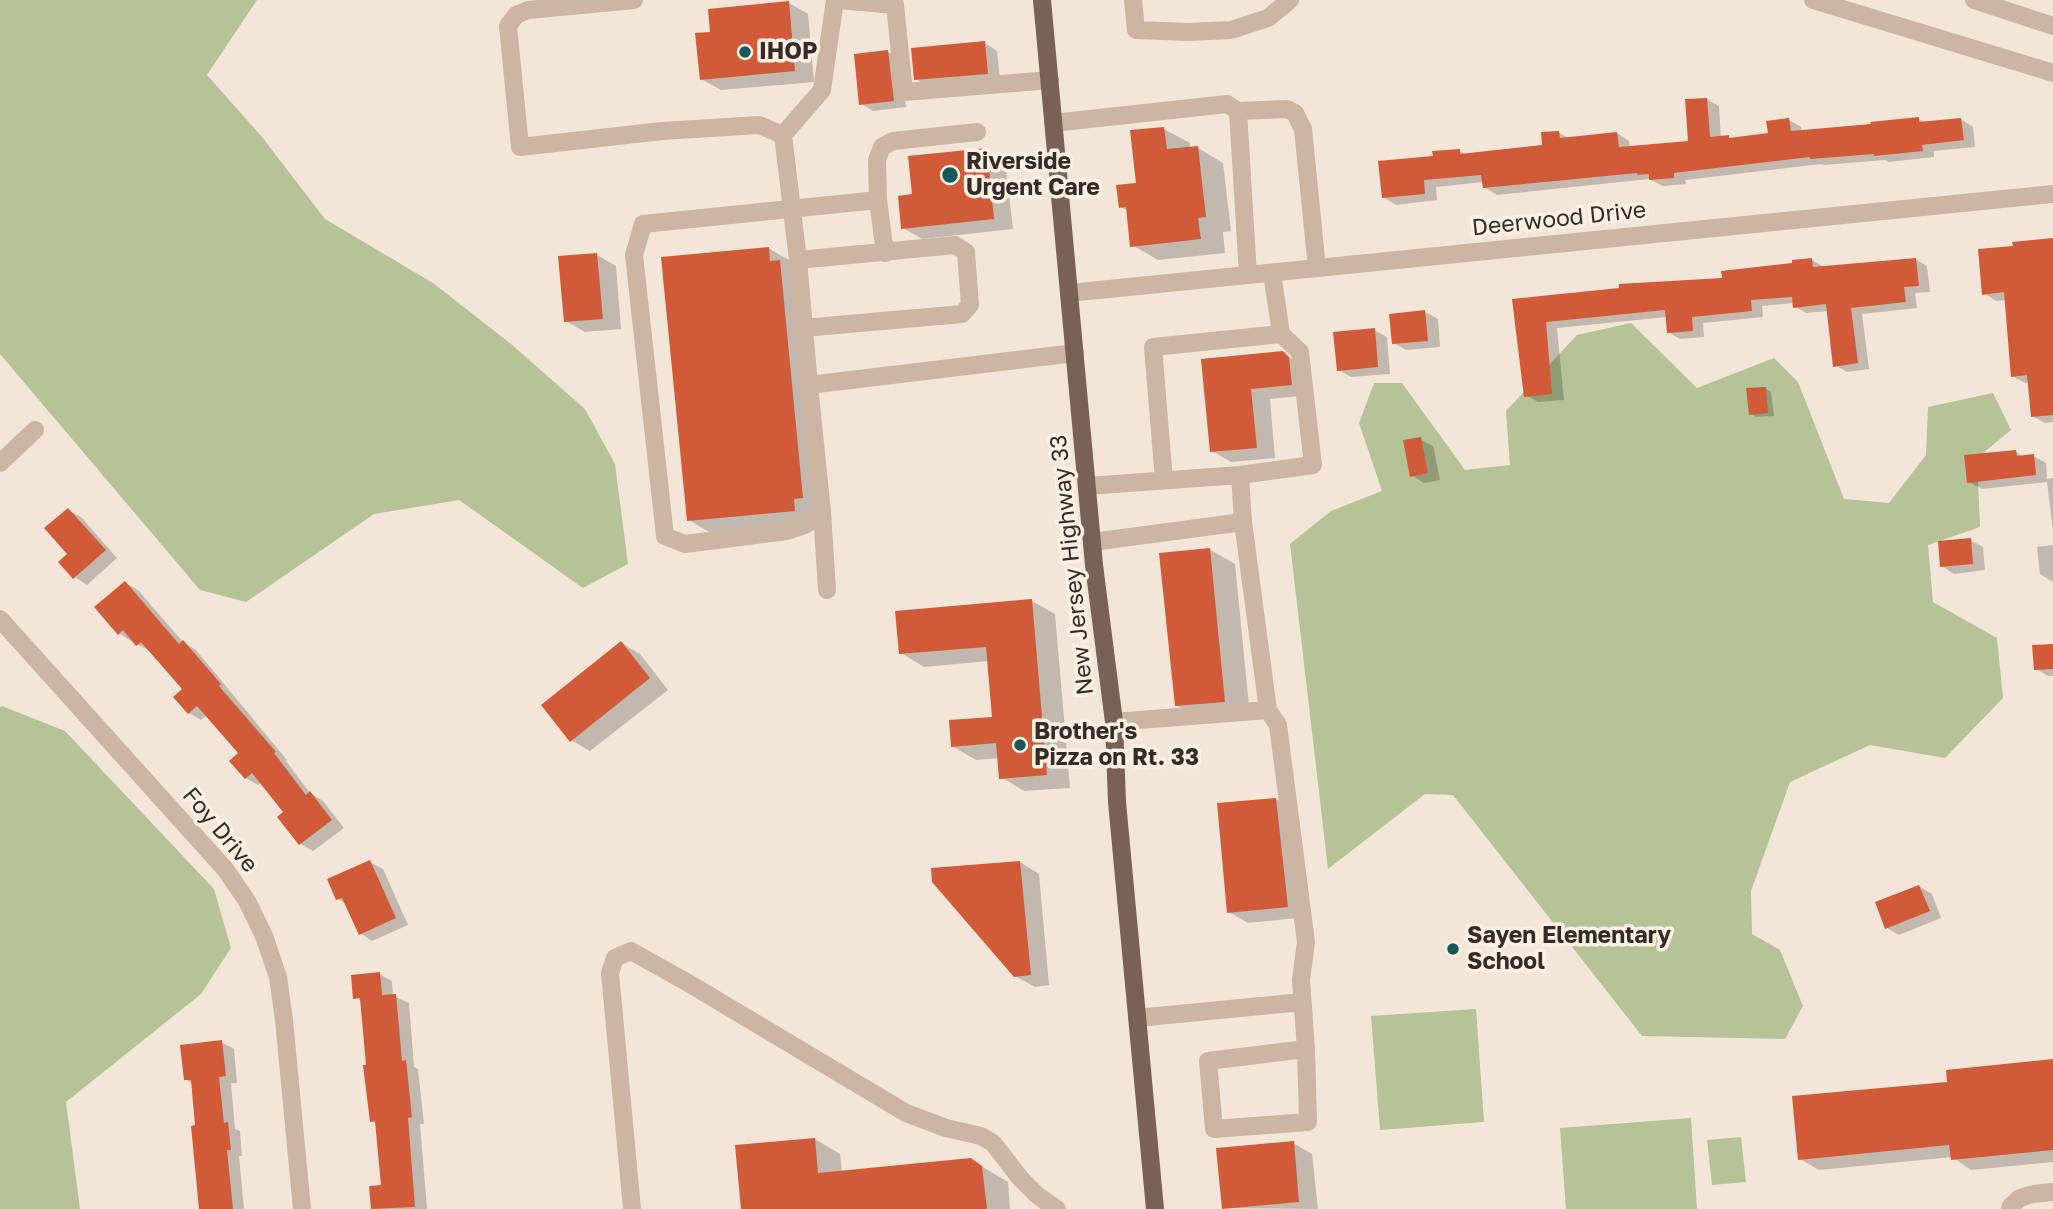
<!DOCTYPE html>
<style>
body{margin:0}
canvas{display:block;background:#f3e6d8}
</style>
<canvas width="2053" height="1209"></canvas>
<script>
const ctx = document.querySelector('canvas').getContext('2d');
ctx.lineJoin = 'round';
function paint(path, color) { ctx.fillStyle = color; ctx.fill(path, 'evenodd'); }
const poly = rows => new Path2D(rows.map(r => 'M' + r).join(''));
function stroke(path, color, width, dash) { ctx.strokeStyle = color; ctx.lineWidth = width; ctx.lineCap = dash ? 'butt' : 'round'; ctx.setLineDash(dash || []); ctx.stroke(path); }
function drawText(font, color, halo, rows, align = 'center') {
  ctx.font = font + ' "Golos Text",sans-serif'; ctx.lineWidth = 7; ctx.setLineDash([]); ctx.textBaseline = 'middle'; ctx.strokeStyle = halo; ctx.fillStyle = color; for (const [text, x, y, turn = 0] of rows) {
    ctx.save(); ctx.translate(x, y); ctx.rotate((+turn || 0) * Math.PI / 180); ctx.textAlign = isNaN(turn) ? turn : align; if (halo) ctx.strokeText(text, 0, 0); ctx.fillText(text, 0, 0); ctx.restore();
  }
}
paint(poly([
 [0,0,257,0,207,75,262,137,325,219,433,283,511,344,585,409,615,464,628,564,583,588,459,500,374,514,246,602,200,590,0,354],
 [1631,323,1697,388,1774,358,1798,382,1844,499,1889,503,1926,455,1928,407,1993,393,2011,430,1977,458,1980,527,1928,545,1933,602,1997,638,2003,698,1945,758,1870,745,1790,782,1751,891,1752,934,1780,950,1803,1006,1785,1039,1642,1036,1453,795,1425,794,1328,869,1290,544,1331,511,1382,491,1359,423,1374,383,1402,383,1465,470,1510,465,1506,411,1577,335],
 [2,706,65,731,214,889,231,948,201,994,66,1102,80,1209,0,1209,0,707],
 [1476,1009,1484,1122,1380,1130,1371,1016],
 [1691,1118,1697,1209,1566,1209,1560,1128],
 [1741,1137,1746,1182,1712,1185,1707,1140]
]), '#b5c396');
paint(poly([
 [789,3,808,14,814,82,721,90,701,79,712,33],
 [985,43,997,51,1000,80,928,86,916,79],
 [888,52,900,59,906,107,873,111,860,103],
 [1706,99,1719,106,1721,138,1728,137,1732,139,1770,134,1789,120,1801,127,1802,132,1919,119,1926,123,1961,119,1973,127,1975,147,1934,151,1934,157,1888,162,1885,160,1824,165,1821,164,1685,180,1686,184,1663,186,1649,179,1497,195,1484,187,1484,182,1436,187,1437,200,1396,205,1383,197,1435,157,1459,151,1467,155,1544,146,1559,133,1569,138,1617,133,1629,141,1630,148,1690,143],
 [1164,129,1190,143,1190,149,1198,148,1223,163,1231,231,1223,232,1225,253,1158,260,1132,245,1128,211,1121,207,1138,184],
 [986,150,1005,161,1013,229,922,239,903,228,914,196],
 [2053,240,2053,422,2045,423,2032,416,2029,382,2025,383,2012,376,2006,300,1996,301,1984,293],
 [768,248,794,263,820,525,714,535,689,520],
 [597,255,616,266,621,329,585,332,566,321],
 [1915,259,1927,266,1930,292,1915,293,1917,308,1862,314,1869,369,1847,372,1835,365,1828,311,1806,313,1794,306,1794,303,1762,306,1763,317,1703,323,1704,337,1680,339,1668,332,1667,317,1557,328,1564,400,1538,402,1526,395,1514,300,1724,279,1812,260,1824,267],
 [1425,312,1438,319,1440,347,1406,350,1394,343],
 [1374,330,1387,337,1390,374,1351,377,1339,370],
 [1282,353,1302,365,1311,395,1270,399,1275,458,1231,462,1212,451,1203,361],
 [1765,388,1771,392,1774,416,1756,417,1751,414],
 [1420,439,1433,446,1440,480,1424,483,1412,475],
 [2016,452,2024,457,2033,456,2046,463,2047,479,2053,478,2053,531,2047,482,1982,489,1969,482],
 [68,510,81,517,117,558,87,585,75,577,69,554],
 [1970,540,1983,547,1985,570,1954,574,1942,566],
 [2053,545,2053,582,2040,574,2037,547],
 [1209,549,1235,564,1250,716,1202,720,1176,705],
 [125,583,138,590,183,642,196,650,287,760,286,761,310,793,323,801,344,828,313,851,301,844,280,817,286,813,262,782,258,785,246,778,241,754,207,715,201,720,189,713,185,689,150,651,137,644,133,639,131,641,119,633],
 [1032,601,1055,614,1070,788,1024,791,1001,777,999,758,976,760,952,746,994,719,989,661,924,667,901,653],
 [621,643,640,654,668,690,590,751,571,740],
 [2053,645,2053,676,2048,676,2036,669],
 [1276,799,1295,811,1307,917,1248,923,1229,912],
 [370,862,383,869,408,925,372,941,360,933,347,905,338,899],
 [1020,862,1039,874,1049,985,1035,987,1015,976],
 [1919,886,1932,894,1941,918,1899,935,1887,928],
 [379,974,392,981,393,996,409,1003,414,1067,418,1069,424,1124,420,1124,427,1209,373,1209,371,1188,383,1187,377,1124,371,1121,362,1002,355,997],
 [221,1042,234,1049,237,1083,231,1083,235,1129,240,1131,242,1156,239,1156,244,1209,201,1209,197,1127,193,1084,185,1079],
 [2053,1061,2053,1162,1971,1170,1952,1157,1819,1170,1800,1159,1949,1083],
 [815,1139,840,1154,842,1172,971,1160,1008,1182,1010,1209,742,1209],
 [1293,1143,1312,1154,1318,1209,1223,1208]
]), '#0003');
paint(poly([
 [789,1,795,71,700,80,695,33,710,32,708,9],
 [985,41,988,74,914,80,911,48],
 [888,50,894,101,859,105,854,54],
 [1707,98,1710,137,1729,135,1729,138,1768,133,1766,121,1789,118,1791,131,1871,124,1870,122,1919,117,1919,122,1961,118,1964,140,1922,145,1923,151,1874,156,1874,154,1810,159,1810,157,1674,173,1674,178,1649,180,1649,174,1638,175,1637,173,1483,188,1481,175,1424,180,1425,194,1382,198,1378,161,1433,156,1432,151,1460,149,1460,154,1542,145,1541,132,1559,131,1560,138,1617,132,1619,147,1688,141,1685,99],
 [1164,127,1167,149,1198,146,1206,217,1198,218,1201,239,1130,247,1126,207,1119,208,1116,185,1136,183,1130,130],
 [987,148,994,219,901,229,898,196,912,194,908,156],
 [2053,238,2053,415,2031,417,2027,375,2011,377,2004,292,1982,295,1978,249,2013,246,2012,242],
 [769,247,770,261,780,260,803,498,794,499,795,511,687,521,661,257],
 [597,253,603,319,564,322,558,256],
 [1812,258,1813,267,1916,258,1919,286,1904,287,1906,302,1851,308,1858,363,1833,367,1826,304,1793,308,1792,297,1751,300,1752,311,1692,317,1693,331,1667,333,1665,310,1546,322,1552,394,1524,397,1512,299,1619,288,1619,284,1722,278,1721,271,1792,263,1792,260],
 [1425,310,1428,341,1392,344,1389,314],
 [1375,328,1378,367,1337,371,1333,332],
 [1283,351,1289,357,1292,385,1251,389,1257,448,1210,452,1201,359],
 [1766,387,1768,413,1749,415,1746,388],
 [1421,437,1428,473,1410,477,1403,440],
 [2016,450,2017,456,2034,454,2036,475,1967,483,1964,455],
 [68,508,106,550,73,579,58,562,67,554,44,528],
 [1971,538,1973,564,1940,567,1938,541],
 [1210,548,1225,702,1175,706,1159,553],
 [125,581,179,644,183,640,221,684,219,686,276,752,274,753,306,795,310,791,332,820,299,845,277,817,283,812,252,773,245,779,229,761,238,753,197,706,188,714,173,697,182,689,141,642,136,646,123,630,118,635,94,607],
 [1032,599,1047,775,999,779,996,743,951,747,949,720,992,717,986,647,899,654,895,611],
 [621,641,650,678,570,742,541,705],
 [2053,644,2053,669,2034,670,2032,645],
 [1276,798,1288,907,1227,913,1217,803],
 [370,860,396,918,359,935,342,898,336,900,327,879],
 [1020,861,1031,975,1014,977,932,882,931,868],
 [1919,885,1930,911,1885,929,1875,902],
 [380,972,382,995,396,994,402,1061,406,1060,412,1117,408,1118,415,1207,371,1209,369,1186,381,1185,375,1121,370,1122,363,1065,366,1065,360,998,353,999,351,975],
 [222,1040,226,1076,219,1077,224,1123,228,1122,231,1150,227,1150,233,1209,199,1209,191,1126,195,1125,191,1080,184,1080,180,1045],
 [2053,1059,2053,1150,1951,1160,1949,1145,1798,1160,1792,1096,1947,1082,1946,1070],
 [815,1138,818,1173,971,1158,982,1166,987,1209,741,1209,735,1145],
 [1294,1141,1299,1202,1222,1209,1216,1148]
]), '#d15b38');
stroke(poly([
 [634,0,528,10,516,15,508,26,520,147,662,131,759,125,783,135],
 [835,0,822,90,783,135,798,260,809,385,1075,353],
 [838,0,895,5,904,92,1050,80],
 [1133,0,1136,30,1188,32,1231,30,1268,18,1290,0],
 [1813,0,2053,73],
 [1974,0,2053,26],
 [1238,111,1248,275],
 [1053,123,1227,104,1238,111,1287,109,1295,113,1303,129,1317,268],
 [878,200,885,253],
 [798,260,955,245,966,252,970,305,962,314,803,328],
 [1069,293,2053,194],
 [809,385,822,512,827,590],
 [0,463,35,430],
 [1240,475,1313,465,1300,352,1281,334],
 [1164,480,1153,347,1281,334,1272,273],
 [1087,486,1240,475,1243,522,1268,710,1278,725,1306,942,1301,980,1306,1049,1308,1122,1214,1129,1208,1061,1306,1049],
 [822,512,805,525,787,531,685,544,665,536,634,255,643,224,878,200,877,160,882,147,893,141,977,132],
 [1092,542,1243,522],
 [0,619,225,869,247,901,264,936,278,977,284,1020,302,1209],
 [1114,722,1268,710],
 [1137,1018,1302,1002],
 [632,1209,610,973,615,958,631,951,690,984,906,1113,946,1128,981,1136,993,1143,1020,1178,1037,1195,1057,1209],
 [2010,1209,2011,1206,2020,1198,2033,1194,2053,1192]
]), '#ccb5a3', 18);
stroke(poly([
 [1042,0,1094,565,1114,722,1117,802,1155,1209]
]), '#7a6155', 18);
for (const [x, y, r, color] of [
 [745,52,7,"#17585b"],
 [950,175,9,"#17585b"],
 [1020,745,7,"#17585b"],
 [1453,949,7,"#17585b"]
]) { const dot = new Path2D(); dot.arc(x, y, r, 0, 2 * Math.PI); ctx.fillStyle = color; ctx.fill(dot); stroke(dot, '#fbf0e4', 2.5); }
drawText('bold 23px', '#362b25', '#fbf0e4', [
 ["IHOP",759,52],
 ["Riverside",966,162],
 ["Urgent Care",966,188],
 ["Brother's",1034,732],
 ["Pizza on Rt. 33",1034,758],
 ["Sayen Elementary",1467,936],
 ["School",1467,962]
], 'left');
drawText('23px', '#362b25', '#fbf0e4', [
 ["Deerwood Drive",1559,219,-6],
 ["New Jersey Highway 33",1072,565,-96],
 ["Foy Drive",220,830,50]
]);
</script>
